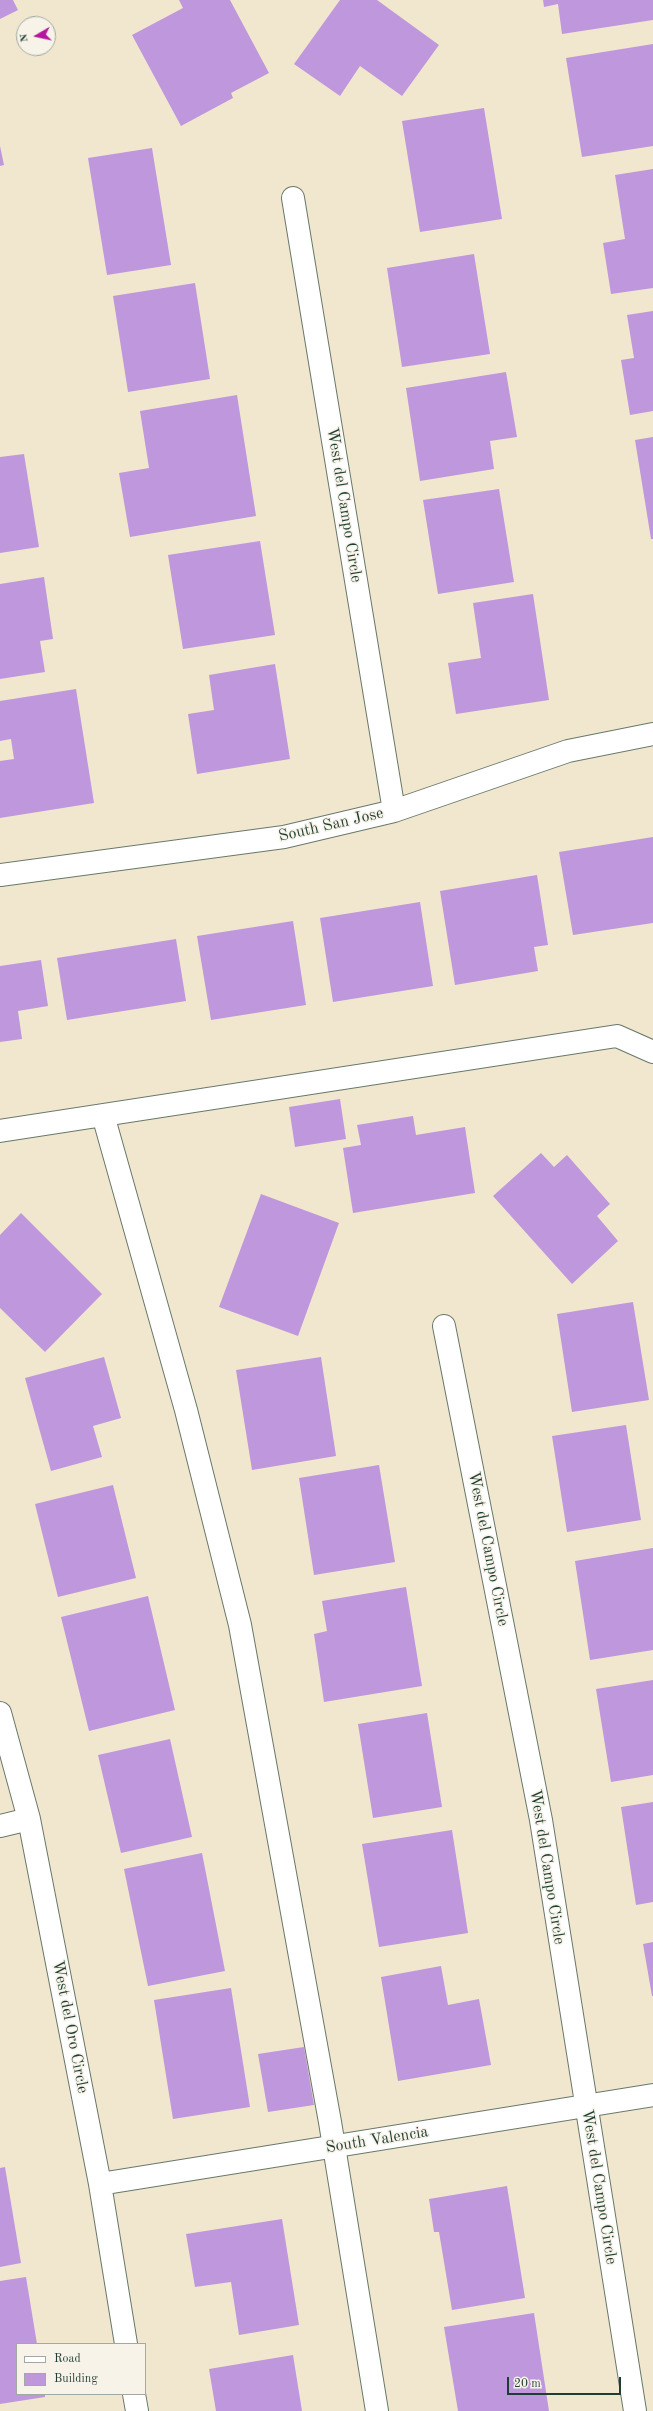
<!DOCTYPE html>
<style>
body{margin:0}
#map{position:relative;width:653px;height:2411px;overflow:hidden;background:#f1e7cf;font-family:"Old Standard TT",serif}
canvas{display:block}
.legend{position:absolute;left:16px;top:2343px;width:130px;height:52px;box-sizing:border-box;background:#f7f3e8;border:1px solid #a1aaa0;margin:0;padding:5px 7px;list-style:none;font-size:12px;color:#1f3d34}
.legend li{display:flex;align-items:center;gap:8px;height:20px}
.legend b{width:20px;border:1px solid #a1aaa0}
.north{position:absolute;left:16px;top:16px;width:40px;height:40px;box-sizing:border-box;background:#f7f3e8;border:1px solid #a1aaa0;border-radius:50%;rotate:261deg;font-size:11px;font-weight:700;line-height:16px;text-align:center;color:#1f3d34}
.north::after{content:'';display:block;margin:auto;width:14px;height:18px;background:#b5179e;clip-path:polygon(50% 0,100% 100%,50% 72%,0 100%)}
.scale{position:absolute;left:507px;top:2377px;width:114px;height:18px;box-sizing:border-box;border:2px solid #1f3d34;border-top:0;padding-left:5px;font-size:12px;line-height:14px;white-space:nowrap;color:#1f3d34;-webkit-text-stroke:3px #f7f3e8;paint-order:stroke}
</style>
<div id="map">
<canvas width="653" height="2411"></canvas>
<ul class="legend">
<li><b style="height:5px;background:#fff"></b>Road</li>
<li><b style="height:11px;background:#bf97dc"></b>Building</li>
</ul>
<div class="north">N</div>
<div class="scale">20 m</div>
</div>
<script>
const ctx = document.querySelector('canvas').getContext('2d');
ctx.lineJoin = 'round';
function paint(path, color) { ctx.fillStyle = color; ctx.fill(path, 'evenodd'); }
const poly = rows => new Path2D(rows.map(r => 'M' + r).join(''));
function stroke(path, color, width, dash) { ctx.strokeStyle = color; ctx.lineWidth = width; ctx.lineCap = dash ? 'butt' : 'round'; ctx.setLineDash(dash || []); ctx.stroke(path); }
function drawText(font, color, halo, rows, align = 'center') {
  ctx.font = font + ' "Old Standard TT",serif'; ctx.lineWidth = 3; ctx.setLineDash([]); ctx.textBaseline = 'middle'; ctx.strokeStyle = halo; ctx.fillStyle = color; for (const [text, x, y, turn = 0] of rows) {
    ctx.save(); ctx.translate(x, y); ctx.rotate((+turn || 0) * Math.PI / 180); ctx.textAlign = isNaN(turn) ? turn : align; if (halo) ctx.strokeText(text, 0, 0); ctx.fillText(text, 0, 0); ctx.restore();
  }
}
paint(poly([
 [0,0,13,0,18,10,0,19],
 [179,0,230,0,269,73,231,93,233,98,181,126,132,35,183,8],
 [340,0,377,0,439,45,402,96,360,66,340,96,294,64],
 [543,0,653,0,653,20,562,34,558,4,544,7],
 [653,44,653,146,582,157,566,58],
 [484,108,502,219,420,232,402,121],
 [0,146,4,165,0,166],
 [152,148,171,265,107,275,88,158],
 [653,169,653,288,611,294,603,243,625,239,615,175],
 [474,254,490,354,402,367,387,268],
 [195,283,210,379,128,392,113,296],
 [653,311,653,411,630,415,621,360,634,358,627,315],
 [506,372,517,437,490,441,494,469,420,481,406,388],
 [237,395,256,516,130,537,119,473,149,468,140,411],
 [653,437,653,539,651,539,635,440],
 [24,454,39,547,0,553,0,457],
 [499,489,514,582,438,594,423,500],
 [260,541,275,635,183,649,168,555],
 [44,577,53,639,40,641,45,672,0,679,0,584],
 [533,594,549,700,456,714,448,663,481,658,473,603],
 [275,664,290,759,197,774,188,714,214,710,209,675],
 [76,689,94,803,0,818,0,761,14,759,11,739,0,741,0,701],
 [653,837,653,923,573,935,559,852],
 [537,875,548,945,534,947,538,971,455,985,440,891],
 [420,902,433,986,333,1002,320,918],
 [293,921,306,1005,211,1020,197,936],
 [176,939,186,1001,67,1020,57,958],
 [41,960,48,1006,18,1011,22,1039,0,1042,0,966],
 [340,1099,346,1139,295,1147,289,1107],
 [413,1116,416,1135,465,1127,475,1193,353,1213,343,1148,361,1145,357,1125],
 [541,1153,554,1167,567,1155,610,1204,597,1216,618,1241,572,1284,493,1196],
 [261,1194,339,1223,298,1336,219,1307],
 [21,1213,102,1294,45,1352,0,1308,0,1235],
 [633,1302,649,1400,572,1412,557,1314],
 [104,1357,121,1418,93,1426,102,1457,51,1471,25,1378],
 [321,1357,336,1456,252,1470,236,1370],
 [626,1425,641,1520,567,1532,552,1436],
 [379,1465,395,1562,314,1575,299,1478],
 [113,1485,136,1578,58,1597,35,1504],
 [653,1548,653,1650,590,1660,575,1561],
 [406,1587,422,1686,324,1702,314,1634,327,1631,322,1601],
 [148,1596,175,1710,89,1731,61,1617],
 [653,1680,653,1775,611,1782,596,1689],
 [427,1713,442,1807,373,1818,358,1724],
 [170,1739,192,1837,121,1853,98,1755],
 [653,1802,653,1902,636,1905,621,1807],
 [452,1830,468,1933,379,1947,362,1844],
 [202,1853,225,1971,148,1986,124,1869],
 [653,1942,653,1996,652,1996,643,1944],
 [441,1966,448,2005,479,1999,491,2065,398,2081,381,1977],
 [231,1988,250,2107,173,2119,154,2000],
 [304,2047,314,2105,268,2112,258,2054],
 [5,2167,21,2263,0,2267,0,2168],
 [507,2186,525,2298,452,2310,439,2232,434,2232,429,2199],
 [282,2219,299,2325,239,2335,231,2282,195,2287,186,2234],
 [26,2277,37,2344,17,2344,17,2394,45,2394,45,2397,0,2404,0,2281],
 [534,2313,549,2411,458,2411,444,2327],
 [293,2355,302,2411,216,2411,209,2369]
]), '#bf97dc');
const service = poly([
 [103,1115,186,1410,240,1625,330,2122,377,2411],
 [0,1131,617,1036,653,1052]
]);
const minor = poly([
 [293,198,394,811],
 [0,875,284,837,394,811,568,751,653,734],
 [444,1326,541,1820,635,2411],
 [0,1713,29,1819,100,2184,126,2344],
 [0,1826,29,1819],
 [100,2184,653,2095],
 [134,2394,137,2411]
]);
stroke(service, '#68786a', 24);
stroke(minor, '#68786a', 24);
stroke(service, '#fff', 22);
stroke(minor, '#fff', 22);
drawText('16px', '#1f3d34', '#f7f3e8', [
 ["West del Campo Circle",344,505,81],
 ["South San Jose",331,825,-13],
 ["West del Campo Circle",488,1549,79],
 ["West del Campo Circle",547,1867,81],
 ["West del Oro Circle",70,2027,79],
 ["South Valencia",377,2140,-9],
 ["West del Campo Circle",599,2187,81]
]);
</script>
